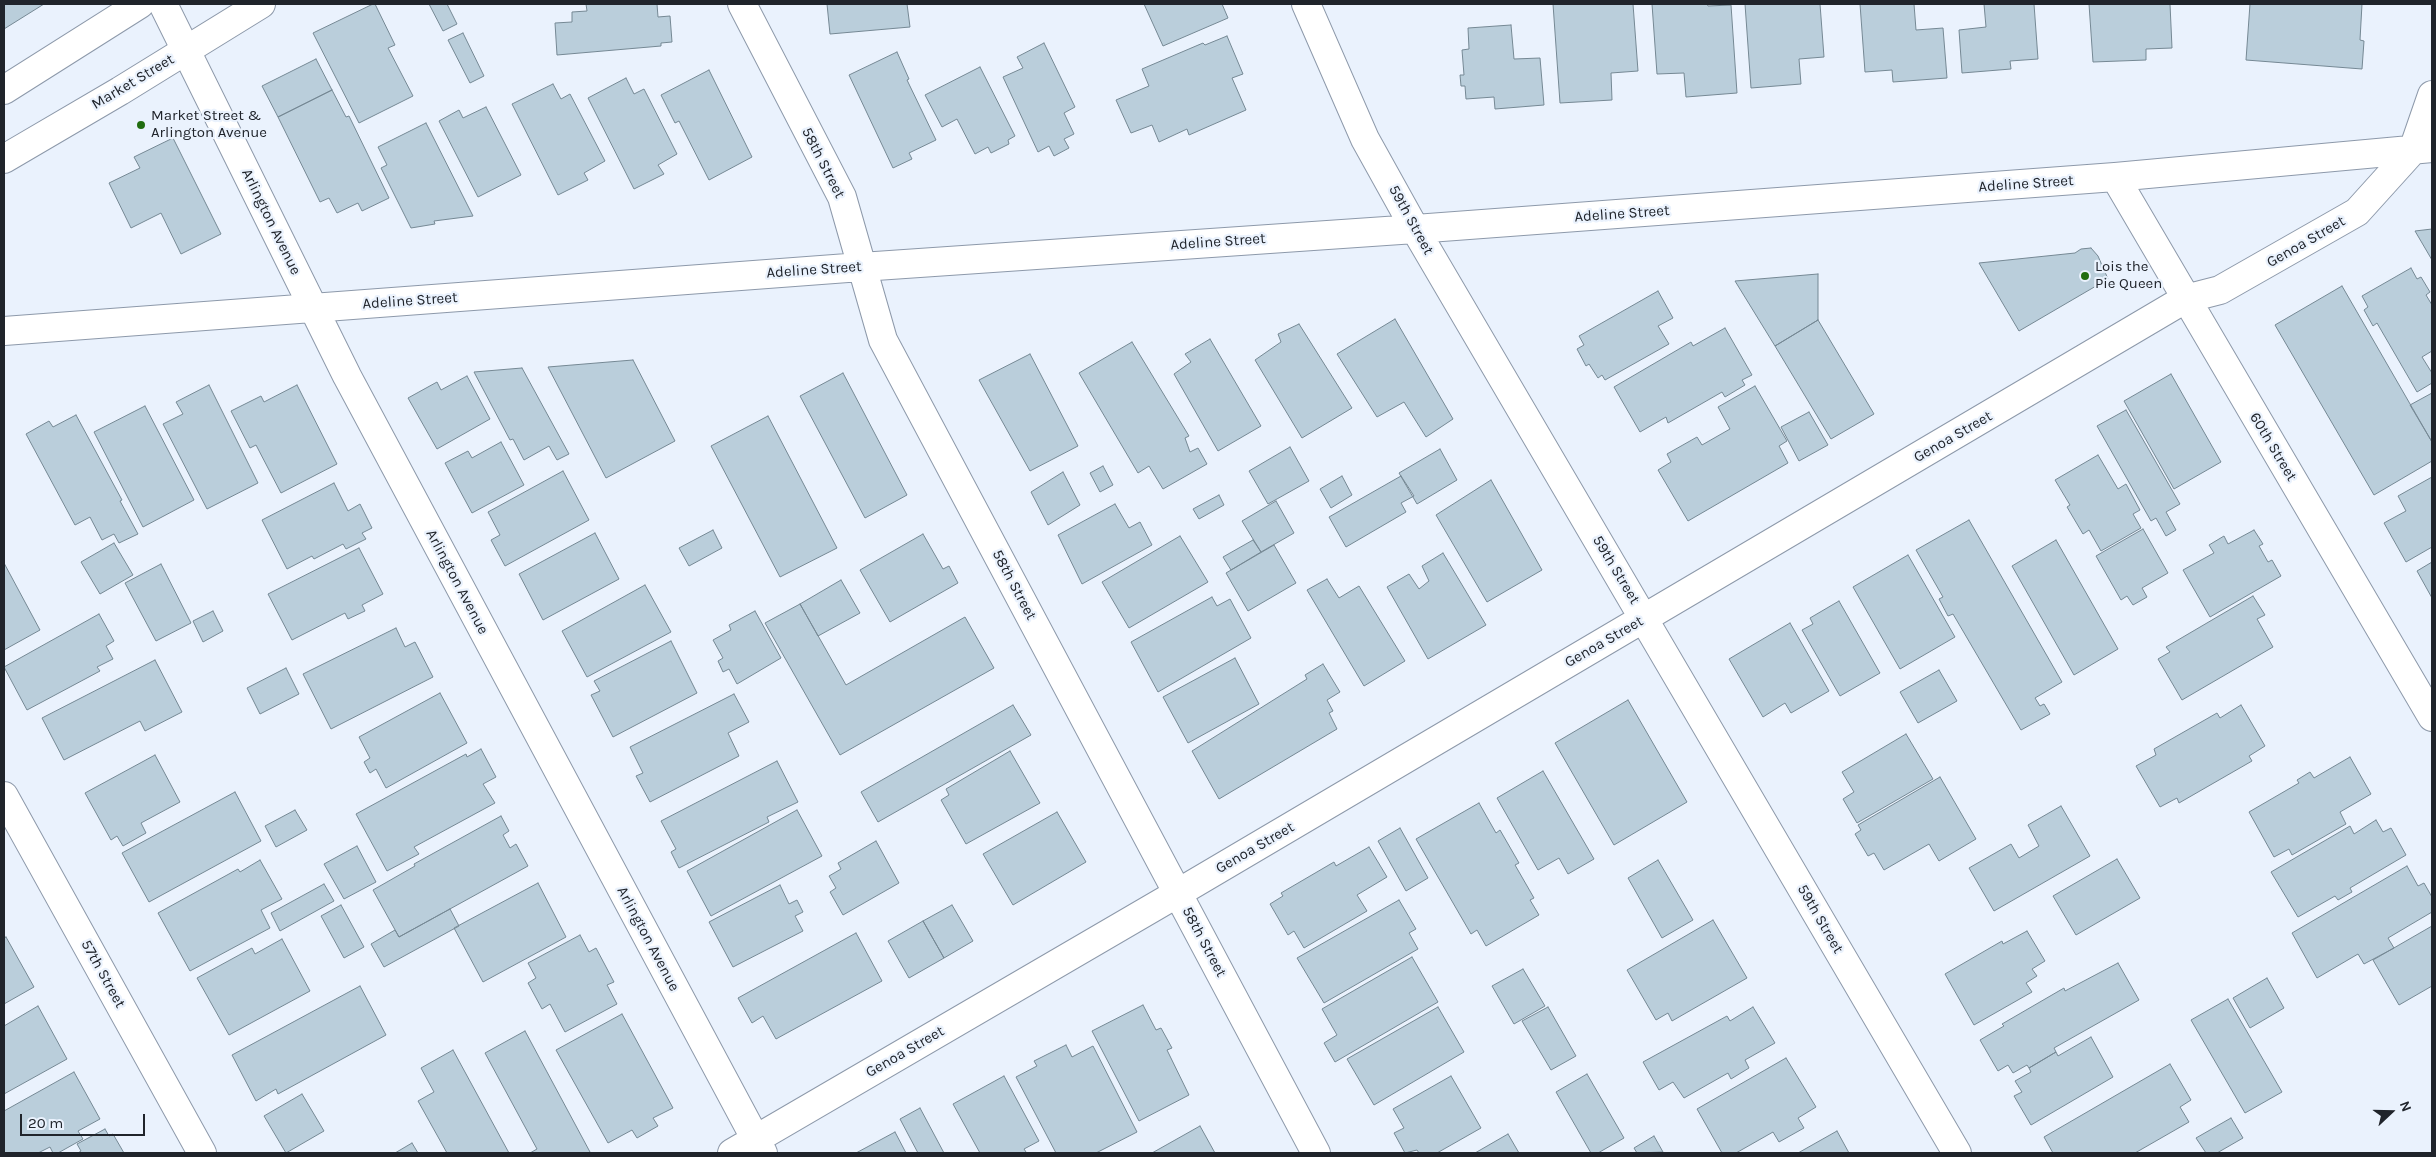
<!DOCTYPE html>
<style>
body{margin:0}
#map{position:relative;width:2436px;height:1157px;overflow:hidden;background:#eaf2fd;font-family:Karla,sans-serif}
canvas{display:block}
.frame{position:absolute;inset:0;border:5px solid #20242b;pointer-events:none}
.north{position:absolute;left:2366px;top:1087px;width:50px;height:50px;-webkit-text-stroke:4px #eaf2fd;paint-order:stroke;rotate:69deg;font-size:14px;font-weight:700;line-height:20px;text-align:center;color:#20242b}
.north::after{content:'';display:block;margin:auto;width:18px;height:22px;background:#20242b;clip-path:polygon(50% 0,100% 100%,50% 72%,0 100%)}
.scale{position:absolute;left:20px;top:1114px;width:125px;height:22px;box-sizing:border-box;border:2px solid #20242b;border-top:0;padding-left:6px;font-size:15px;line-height:18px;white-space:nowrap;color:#20242b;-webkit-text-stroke:4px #eaf2fd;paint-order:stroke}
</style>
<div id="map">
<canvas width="2436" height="1157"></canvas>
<div class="frame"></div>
<div class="north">N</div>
<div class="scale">20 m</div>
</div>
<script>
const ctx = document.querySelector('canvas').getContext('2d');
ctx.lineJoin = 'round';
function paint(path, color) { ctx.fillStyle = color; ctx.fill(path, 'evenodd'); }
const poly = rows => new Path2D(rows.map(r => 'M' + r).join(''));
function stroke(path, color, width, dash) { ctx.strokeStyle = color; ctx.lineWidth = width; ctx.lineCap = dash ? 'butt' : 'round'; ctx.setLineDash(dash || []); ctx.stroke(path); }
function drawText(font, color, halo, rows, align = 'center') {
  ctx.font = font + ' Karla,sans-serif'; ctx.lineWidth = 4.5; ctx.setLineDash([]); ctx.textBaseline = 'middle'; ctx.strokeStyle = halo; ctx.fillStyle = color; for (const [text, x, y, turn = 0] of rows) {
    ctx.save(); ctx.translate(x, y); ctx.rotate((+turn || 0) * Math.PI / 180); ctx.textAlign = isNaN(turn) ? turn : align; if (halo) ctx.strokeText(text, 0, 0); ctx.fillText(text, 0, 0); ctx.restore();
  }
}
const building = poly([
 [4,4,44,4,4,29,4,4],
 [373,4,375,4,395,45,388,48,413,96,359,123,313,33,373,4],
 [429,4,447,4,457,24,443,31,429,4],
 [586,4,657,4,658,17,670,16,672,42,661,43,661,46,557,55,555,23,572,22,572,12,587,11,586,4],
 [827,4,907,4,910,27,830,34,827,4],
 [1144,4,1222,4,1228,18,1163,46,1144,4],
 [1553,4,1633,4,1638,71,1611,73,1612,100,1560,103,1553,4],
 [1652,4,1707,4,1708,6,1731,5,1737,93,1686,97,1684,73,1657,74,1652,4],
 [1745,4,1820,4,1824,57,1799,59,1801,84,1751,88,1745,4],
 [1860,4,1914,4,1916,30,1943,28,1947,78,1893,82,1892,70,1865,72,1860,4],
 [1984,4,2034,4,2038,59,2010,61,2011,69,1962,73,1959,30,1986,27,1984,4],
 [2089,4,2170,4,2172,48,2146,49,2146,60,2093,62,2089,4],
 [2250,4,2362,4,2360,40,2364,41,2362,69,2246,60,2250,4],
 [1511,25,1514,59,1540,58,1544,105,1495,109,1494,97,1466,99,1465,86,1461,86,1460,75,1464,75,1462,50,1469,49,1468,28,1511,25],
 [463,33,484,76,470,83,448,40,463,33],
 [1227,36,1243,74,1232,78,1246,110,1189,135,1187,129,1159,142,1152,125,1131,133,1116,100,1149,86,1142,69,1203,43,1205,45,1227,36],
 [1044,43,1075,107,1064,113,1074,134,1064,139,1069,148,1054,156,1049,146,1038,152,1003,77,1023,68,1017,57,1044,43],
 [897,52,909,79,907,80,936,140,909,153,912,159,893,168,849,75,897,52],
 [316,59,332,90,278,117,262,86,316,59],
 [980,67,1015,136,1008,140,1009,144,991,153,988,147,975,154,957,119,942,127,925,95,980,67],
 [709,70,752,157,709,180,679,121,675,123,661,95,709,70],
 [626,78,634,94,644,89,677,154,658,165,664,174,634,189,588,98,626,78],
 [553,84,561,99,570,94,605,161,584,173,588,180,558,195,512,104,553,84],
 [332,90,346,117,349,116,389,198,362,211,358,203,337,213,329,198,320,202,278,117,332,90],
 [486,107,521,175,478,197,439,121,459,110,463,118,486,107],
 [426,123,473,216,434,221,435,224,411,228,381,168,387,165,378,147,426,123],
 [173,138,221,234,181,254,161,213,131,228,109,183,140,168,134,157,173,138],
 [2432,229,2432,260,2415,231,2432,229],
 [2091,248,2098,256,2108,279,2019,331,1979,263,2075,253,2081,249,2091,248],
 [2411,268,2417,279,2421,277,2430,292,2426,295,2432,305,2432,351,2422,357,2432,373,2432,383,2417,392,2377,323,2373,326,2364,310,2368,307,2362,296,2411,268],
 [1818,274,1818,320,1775,346,1735,281,1818,274],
 [2342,286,2432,442,2432,461,2374,495,2275,325,2342,286],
 [1658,291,1673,318,1658,326,1669,344,1605,380,1602,375,1598,378,1589,364,1586,366,1577,349,1584,345,1579,336,1658,291],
 [1395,319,1453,419,1426,437,1404,402,1377,417,1337,354,1395,319],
 [1818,320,1874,414,1831,439,1775,346,1818,320],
 [1299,324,1352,408,1302,438,1255,360,1281,342,1278,334,1299,324],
 [1725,328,1752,375,1742,380,1745,385,1725,397,1722,392,1668,423,1666,417,1640,432,1614,387,1691,342,1693,346,1725,328],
 [1210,339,1261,426,1218,451,1174,374,1191,362,1185,354,1210,339],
 [1132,342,1189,436,1185,438,1190,452,1198,448,1207,464,1163,489,1149,466,1138,473,1079,373,1132,342],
 [1030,354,1078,446,1030,471,979,380,1030,354],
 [633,360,675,441,606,478,548,367,633,360],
 [522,368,569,454,557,460,549,446,524,460,513,439,510,440,474,372,522,368],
 [843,373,907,495,865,518,800,396,843,373],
 [2171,374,2221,462,2174,489,2124,401,2171,374],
 [467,376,490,419,437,449,408,398,437,382,441,390,467,376],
 [209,385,258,483,207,509,163,424,183,414,176,402,209,385],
 [297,385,337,464,281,493,256,445,250,448,231,411,261,396,264,402,297,385],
 [1755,386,1787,441,1779,446,1788,463,1688,521,1658,470,1671,462,1667,454,1697,437,1702,445,1730,429,1718,407,1755,386],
 [2432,393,2432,442,2410,405,2432,393],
 [145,406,194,500,143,527,94,432,145,406],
 [2126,410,2180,504,2166,512,2176,530,2166,536,2156,518,2151,521,2097,426,2126,410],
 [1809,412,1828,445,1799,461,1781,427,1809,412],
 [76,415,122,500,120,501,138,534,119,543,114,534,102,540,90,517,75,525,26,434,49,421,53,427,76,415],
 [768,416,837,548,780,577,711,446,768,416],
 [501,442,524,485,472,513,445,463,468,451,472,458,501,442],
 [1290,447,1309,481,1268,504,1249,471,1290,447],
 [1440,449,1457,480,1417,504,1399,473,1440,449],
 [2098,455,2118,489,2126,484,2140,510,2133,514,2141,528,2101,551,2089,530,2083,534,2067,507,2070,505,2055,480,2098,455],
 [1103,466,1113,485,1100,492,1090,473,1103,466],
 [563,471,589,520,505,566,491,540,500,535,488,512,563,471],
 [1063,472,1080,505,1048,525,1031,492,1063,472],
 [1342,476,1352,495,1331,508,1320,489,1342,476],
 [1401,476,1414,496,1401,503,1406,512,1346,547,1329,517,1401,476],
 [2432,477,2432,547,2406,562,2384,523,2406,511,2398,496,2432,477],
 [1491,480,1542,570,1487,602,1436,515,1491,480],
 [334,483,348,511,360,504,372,528,362,533,366,539,346,549,343,544,314,559,312,556,287,569,262,520,334,483],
 [1219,495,1224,505,1199,519,1193,509,1219,495],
 [1276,501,1294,533,1261,552,1242,521,1276,501],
 [1115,504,1129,528,1140,522,1152,545,1082,584,1058,535,1115,504],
 [1969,520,2062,682,2035,698,2040,706,2044,704,2050,714,2021,730,1953,614,1948,616,1939,599,1943,597,1916,550,1969,520],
 [2143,529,2168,573,2142,588,2147,597,2133,605,2127,596,2121,600,2096,556,2143,529],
 [713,530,722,548,689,566,679,548,713,530],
 [2254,530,2263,544,2259,546,2268,562,2272,560,2281,576,2210,617,2183,570,2214,553,2209,545,2224,536,2228,544,2254,530],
 [595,533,619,579,543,620,519,574,595,533],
 [923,534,943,569,949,566,958,583,890,622,860,570,923,534],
 [1180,536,1208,582,1129,628,1102,582,1180,536],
 [1253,540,1261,552,1231,570,1223,557,1253,540],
 [2056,540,2118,649,2074,675,2012,566,2056,540],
 [114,543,133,575,100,594,81,562,114,543],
 [1274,545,1296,583,1248,611,1226,573,1274,545],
 [359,548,383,594,362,605,365,611,348,619,345,613,292,640,268,594,359,548],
 [1443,553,1486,625,1428,659,1387,587,1409,574,1419,589,1429,581,1422,566,1443,553],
 [1908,555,1955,637,1900,669,1853,587,1908,555],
 [2432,562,2432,598,2417,571,2432,562],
 [4,563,40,630,4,650,4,563],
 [161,564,191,623,156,641,125,583,161,564],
 [1327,579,1339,598,1359,586,1405,661,1364,686,1307,590,1327,579],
 [841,580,860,613,818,636,800,604,841,580],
 [645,585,671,632,587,677,562,631,645,585],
 [2253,596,2265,615,2257,619,2273,647,2182,700,2158,659,2170,652,2166,647,2253,596],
 [1212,597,1217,606,1230,599,1251,638,1158,692,1131,642,1212,597],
 [1839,601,1880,673,1840,696,1802,630,1813,624,1810,618,1839,601],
 [800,604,846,685,965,617,994,668,840,755,765,623,800,604],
 [213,611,223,631,203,642,193,621,213,611],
 [755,611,781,658,737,684,729,669,723,672,718,661,723,658,713,640,731,630,729,625,755,611],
 [99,614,114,641,106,646,113,659,97,667,100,671,27,710,4,667,99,614],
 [1790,623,1829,691,1791,713,1785,703,1763,717,1729,659,1790,623],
 [396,628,405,647,415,642,433,677,331,729,303,674,396,628],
 [671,641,697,693,613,737,591,695,600,691,594,681,671,641],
 [1235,658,1259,704,1188,743,1163,697,1235,658],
 [155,660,182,712,145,731,140,721,64,760,42,718,155,660],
 [1323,664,1340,692,1327,700,1333,711,1329,713,1337,729,1219,799,1192,751,1307,679,1305,675,1323,664],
 [286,668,299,694,260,714,247,688,286,668],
 [1939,670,1957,701,1918,723,1900,692,1939,670],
 [440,693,467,743,386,788,376,769,370,773,364,762,370,758,359,737,440,693],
 [734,694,749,722,728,733,739,756,650,802,636,776,643,773,630,747,734,694],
 [1628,700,1687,802,1614,845,1555,743,1628,700],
 [1013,705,1031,735,878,822,861,792,1013,705],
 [2241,705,2265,746,2249,756,2252,761,2179,803,2177,798,2160,807,2136,766,2156,755,2154,749,2217,713,2220,718,2241,705],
 [1906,734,1933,779,1857,823,1843,799,1854,792,1842,772,1906,734],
 [481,749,496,777,483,784,495,803,414,847,419,854,387,871,356,814,466,754,467,757,481,749],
 [1010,751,1040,803,966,844,941,800,949,795,946,789,1010,751],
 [155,755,180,802,141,823,146,833,123,846,117,836,111,840,85,793,155,755],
 [2350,757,2371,794,2340,812,2346,824,2292,855,2289,849,2274,857,2249,812,2299,783,2297,780,2310,772,2314,778,2350,757],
 [777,761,798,802,767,817,769,822,679,868,671,852,676,849,661,821,777,761],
 [1543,771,1594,859,1568,874,1559,858,1538,870,1497,798,1543,771],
 [1940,777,1976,839,1939,861,1929,844,1884,870,1874,853,1868,856,1855,834,1861,830,1858,825,1940,777],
 [235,792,261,841,149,902,122,853,235,792],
 [1479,803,1496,833,1500,830,1519,863,1515,865,1534,898,1530,900,1539,915,1486,946,1477,930,1471,934,1416,839,1479,803],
 [2061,806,2090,856,1994,911,1969,868,2011,844,2019,858,2039,846,2028,825,2061,806],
 [295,810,307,830,276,847,265,826,295,810],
 [797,810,822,856,711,916,687,871,797,810],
 [1057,812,1086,862,1013,905,983,854,1057,812],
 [501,816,509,831,503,835,510,848,516,844,528,866,399,937,373,890,415,866,414,864,501,816],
 [2376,820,2383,832,2391,828,2406,855,2350,888,2352,892,2338,900,2335,896,2298,917,2271,872,2350,826,2354,834,2376,820],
 [1400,828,1428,878,1406,891,1378,841,1400,828],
 [876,841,899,883,843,915,830,892,836,888,829,876,841,869,838,863,876,841],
 [357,846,376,882,344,899,324,864,357,846],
 [1369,847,1387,877,1357,895,1367,911,1304,948,1294,931,1288,935,1270,904,1283,896,1281,893,1334,862,1336,866,1369,847],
 [2117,859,2140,898,2076,935,2053,896,2117,859],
 [260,860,282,899,261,910,270,928,190,971,158,913,238,869,240,872,260,860],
 [1658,860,1693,920,1662,938,1628,878,1658,860],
 [2407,866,2418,886,2424,883,2432,897,2432,912,2388,938,2394,948,2364,964,2358,954,2317,978,2292,933,2407,866],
 [538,883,566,937,483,982,454,928,538,883],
 [324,884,334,901,280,931,271,913,324,884],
 [780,885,789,904,797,900,803,912,795,916,803,931,733,967,709,922,780,885],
 [1399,900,1416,929,1409,933,1418,949,1324,1003,1297,958,1399,900],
 [341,905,364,947,344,958,321,916,341,905],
 [952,905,973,941,944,958,923,921,952,905],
 [450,909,459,926,384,967,371,944,395,930,399,937,450,909],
 [1713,920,1747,978,1672,1021,1668,1013,1656,1020,1627,970,1713,920],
 [923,921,944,958,909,978,888,941,923,921],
 [2432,926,2432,986,2399,1005,2373,960,2432,926],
 [2027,931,2045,961,2032,969,2037,976,2026,983,2032,992,1974,1025,1945,974,2002,941,2003,944,2027,931],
 [856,933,882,981,776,1039,763,1016,752,1023,738,998,856,933],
 [580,935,589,952,596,948,614,982,607,985,617,1004,565,1032,550,1004,542,1009,528,983,536,978,528,963,580,935],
 [6,937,34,987,4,1004,4,938,6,937],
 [282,939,310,991,229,1035,197,978,252,948,255,954,282,939],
 [1412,957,1438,1002,1335,1062,1324,1043,1337,1035,1322,1009,1412,957],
 [2118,963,2139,1000,2054,1048,2056,1052,2029,1068,2027,1065,2013,1073,2008,1065,1998,1071,1980,1040,2004,1026,2002,1024,2064,988,2065,991,2118,963],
 [1523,969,1545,1006,1514,1024,1492,986,1523,969],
 [2267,978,2284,1008,2250,1028,2233,998,2267,978],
 [360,986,386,1035,278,1094,276,1089,256,1101,232,1055,360,986],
 [2228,999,2282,1092,2245,1113,2191,1020,2228,999],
 [1143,1005,1156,1030,1161,1028,1172,1048,1167,1050,1189,1095,1139,1121,1092,1031,1143,1005],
 [38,1006,67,1059,4,1094,4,1026,38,1006],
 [1438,1007,1464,1052,1374,1105,1347,1059,1438,1007],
 [1548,1007,1576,1056,1551,1070,1522,1021,1548,1007],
 [1753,1007,1775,1043,1745,1060,1749,1068,1731,1079,1728,1073,1684,1098,1673,1082,1659,1090,1643,1062,1727,1016,1730,1021,1753,1007],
 [622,1014,673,1108,653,1118,658,1126,637,1138,632,1130,608,1143,556,1050,622,1014],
 [525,1031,590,1152,588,1153,530,1153,537,1149,485,1053,525,1031],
 [2091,1037,2113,1077,2031,1125,2014,1096,2022,1092,2015,1081,2031,1072,2029,1068,2056,1052,2058,1056,2091,1037],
 [1066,1045,1072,1057,1093,1046,1137,1132,1096,1153,1056,1153,1016,1077,1037,1066,1034,1061,1066,1045],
 [453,1050,509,1153,447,1153,418,1101,434,1092,421,1068,453,1050],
 [1786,1058,1816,1107,1798,1118,1804,1128,1779,1142,1773,1132,1736,1153,1722,1153,1697,1109,1786,1058],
 [2170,1064,2191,1100,2180,1107,2189,1122,2135,1153,2053,1153,2044,1137,2170,1064],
 [74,1072,100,1119,78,1131,83,1139,58,1153,53,1153,50,1147,38,1153,4,1153,4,1111,74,1072],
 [1587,1074,1624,1138,1598,1153,1591,1153,1556,1092,1587,1074],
 [1004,1076,1039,1141,1024,1149,1026,1152,1025,1153,980,1153,953,1104,1004,1076],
 [1451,1076,1481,1128,1437,1153,1419,1153,1417,1150,1405,1153,1394,1133,1404,1128,1393,1109,1451,1076],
 [302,1094,324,1131,286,1153,264,1116,302,1094],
 [920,1108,944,1153,918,1153,900,1119,920,1108],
 [2231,1118,2243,1138,2217,1153,2206,1153,2196,1138,2231,1118],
 [1200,1126,1215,1153,1152,1153,1200,1126],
 [105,1129,109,1136,113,1134,124,1153,78,1153,81,1151,77,1144,105,1129],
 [1837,1131,1849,1153,1798,1153,1837,1131],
 [895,1132,906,1153,856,1153,895,1132],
 [1508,1134,1519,1153,1475,1153,1508,1134],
 [1654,1136,1663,1152,1637,1153,1634,1148,1654,1136],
 [412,1143,418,1153,395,1153,412,1143]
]);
paint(building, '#bacedb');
stroke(building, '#758894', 1);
const minor = poly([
 [163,4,347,376,763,1153],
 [742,4,842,197,883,340,1316,1153],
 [1306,4,1365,139,1415,229,1957,1153],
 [2115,177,2432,717],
 [4,331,861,267,1415,229,2115,177,2432,148],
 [4,796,202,1153],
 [732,1153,1178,893,2185,299,2220,290,2357,212,2413,150,2432,95]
]);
const major = poly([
 [4,90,140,4],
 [4,159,120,91,261,4]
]);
stroke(minor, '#8d99aa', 30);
stroke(major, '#8d99aa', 30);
stroke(minor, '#fff', 28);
stroke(major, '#fff', 28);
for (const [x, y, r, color] of [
 [141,125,5,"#216d10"],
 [2085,276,5,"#216d10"]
]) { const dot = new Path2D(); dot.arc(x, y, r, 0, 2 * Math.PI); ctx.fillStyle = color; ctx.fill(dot); stroke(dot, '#eaf2fd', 2); }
drawText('15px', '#20242b', '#eaf2fd', [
 ["Market Street",133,82,-31],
 ["58th Street",823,163,63],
 ["Adeline Street",2026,184,-4],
 ["Adeline Street",1622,214,-4],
 ["59th Street",1411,220,61],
 ["Arlington Avenue",271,222,64],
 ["Adeline Street",1218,242,-4],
 ["Genoa Street",2306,242,-30],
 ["Adeline Street",814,270,-4],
 ["Adeline Street",410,301,-4],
 ["Genoa Street",1953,437,-30],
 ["60th Street",2273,447,59],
 ["59th Street",1616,570,59],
 ["Arlington Avenue",457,582,62],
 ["58th Street",1014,585,62],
 ["Genoa Street",1604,642,-30],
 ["Genoa Street",1255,848,-30],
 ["59th Street",1820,919,60],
 ["Arlington Avenue",648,939,62],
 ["58th Street",1204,942,62],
 ["57th Street",103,974,61],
 ["Genoa Street",905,1052,-30]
]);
drawText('15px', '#20242b', '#eaf2fd', [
 ["Market Street &",151,116],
 ["Arlington Avenue",151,133],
 ["Lois the",2095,267],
 ["Pie Queen",2095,284]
], 'left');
</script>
